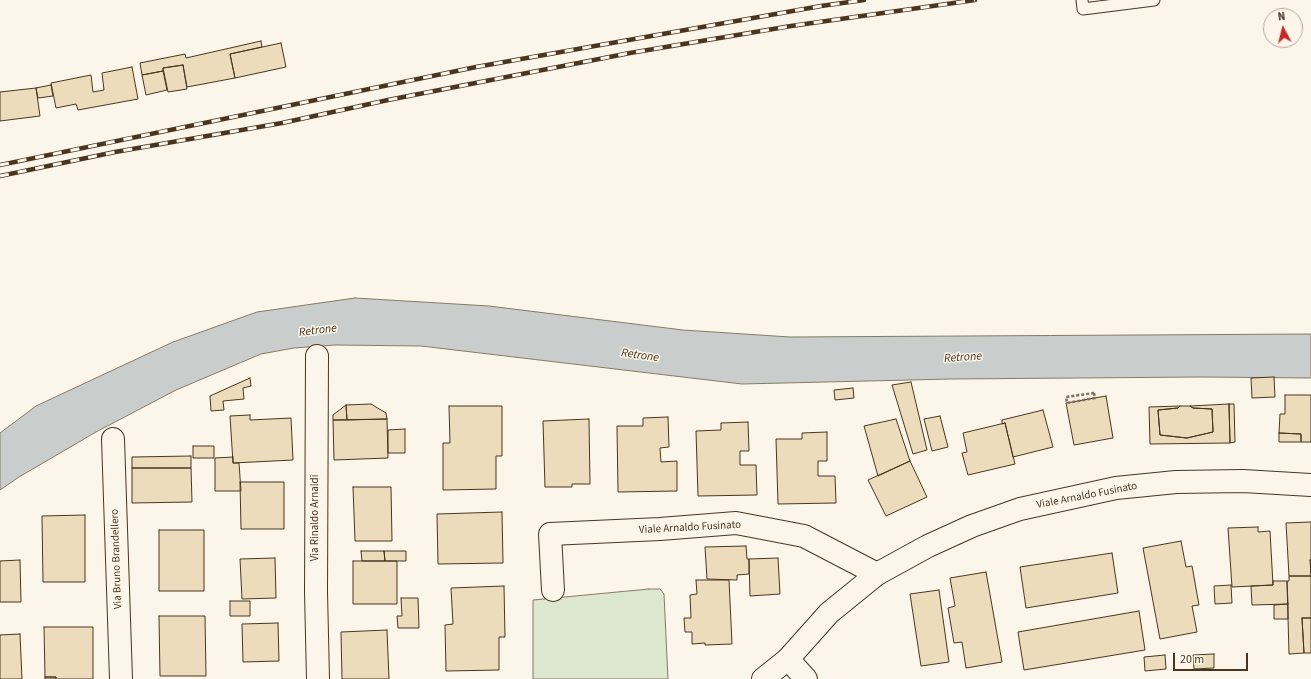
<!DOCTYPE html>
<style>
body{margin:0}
#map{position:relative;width:1311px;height:679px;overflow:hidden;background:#fbf6e9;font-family:"Source Sans 3",sans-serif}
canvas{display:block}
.north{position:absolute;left:1263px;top:8px;width:40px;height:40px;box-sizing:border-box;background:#fbf6e9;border:1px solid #b4a999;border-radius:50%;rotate:353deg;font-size:11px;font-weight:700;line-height:16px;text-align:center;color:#4a3520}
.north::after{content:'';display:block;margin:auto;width:14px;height:18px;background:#c62828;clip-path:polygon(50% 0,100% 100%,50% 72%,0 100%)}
.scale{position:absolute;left:1173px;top:653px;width:75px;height:18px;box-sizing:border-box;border:2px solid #4a3520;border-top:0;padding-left:5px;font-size:12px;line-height:14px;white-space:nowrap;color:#4a3520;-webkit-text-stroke:3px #fbf6e9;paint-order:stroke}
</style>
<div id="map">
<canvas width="1311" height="679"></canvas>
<div class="north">N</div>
<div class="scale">20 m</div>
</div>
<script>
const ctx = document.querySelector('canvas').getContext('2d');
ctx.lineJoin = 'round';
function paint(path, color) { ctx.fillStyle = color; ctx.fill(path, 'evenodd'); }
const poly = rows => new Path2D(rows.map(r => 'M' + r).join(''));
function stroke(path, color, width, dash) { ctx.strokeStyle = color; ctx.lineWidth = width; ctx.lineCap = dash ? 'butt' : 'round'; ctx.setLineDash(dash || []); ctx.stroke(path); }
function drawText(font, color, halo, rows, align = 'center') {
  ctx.font = font + ' "Source Sans 3",sans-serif'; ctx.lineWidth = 3; ctx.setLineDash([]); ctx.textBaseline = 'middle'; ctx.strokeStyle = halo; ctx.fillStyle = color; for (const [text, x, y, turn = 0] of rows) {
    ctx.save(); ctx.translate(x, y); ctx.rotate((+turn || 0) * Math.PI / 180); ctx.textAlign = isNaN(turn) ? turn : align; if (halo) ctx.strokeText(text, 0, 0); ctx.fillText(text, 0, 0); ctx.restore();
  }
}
const green = poly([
 [649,589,660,589,664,594,668,679,533,679,533,600,649,589]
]);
paint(green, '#dce7d0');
stroke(green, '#887966', 1);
const water = poly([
 [355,298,489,306,683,330,790,337,1311,334,1311,378,1200,377,951,379,742,384,421,346,335,345,294,348,261,354,176,390,96,432,19,477,0,490,0,433,36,406,173,342,257,312,355,298]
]);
paint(water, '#c9cecd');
stroke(water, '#887966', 1);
const building = poly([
 [261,41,262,47,230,54,235,78,187,87,183,65,163,68,163,71,142,75,140,63,185,54,186,58,261,41],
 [281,43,286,67,235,78,230,54,281,43],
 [183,65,187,89,168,92,163,68,183,65],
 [132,67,138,99,78,110,76,104,56,108,51,83,91,75,93,92,104,90,102,73,132,67],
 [163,71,167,90,146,95,142,75,163,71],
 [51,85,53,96,38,98,36,88,51,85],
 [36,88,40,116,0,121,0,92,36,88],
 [1274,377,1275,397,1252,398,1251,378,1274,377],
 [250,378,251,386,243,388,244,399,223,401,224,410,211,411,210,396,250,378],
 [911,382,927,450,913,454,892,385,911,382],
 [853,388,854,398,835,400,834,390,853,388],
 [1285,395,1311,395,1311,442,1301,442,1301,434,1279,433,1280,414,1285,414,1285,395],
 [1106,396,1113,438,1074,445,1066,403,1106,396],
 [371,404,386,413,387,419,347,420,346,405,371,404],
 [1229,404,1230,443,1150,444,1149,407,1180,406,1178,408,1158,410,1160,435,1187,438,1213,432,1212,409,1193,408,1190,406,1229,404],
 [1229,404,1234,404,1235,442,1230,443,1229,404],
 [346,405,347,420,333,420,333,415,346,405],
 [449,406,502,406,502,456,496,456,496,489,443,490,443,443,450,443,449,406],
 [1180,406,1190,406,1193,408,1212,409,1213,432,1187,438,1160,435,1158,410,1178,408,1180,406],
 [1043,410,1053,447,1013,457,1005,423,1002,424,1002,420,1043,410],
 [250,415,250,420,291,418,293,460,233,463,230,416,250,415],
 [940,416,948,447,932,451,924,419,940,416],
 [668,417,669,447,660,448,661,462,677,461,677,491,618,492,617,426,643,426,643,418,668,417],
 [387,419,388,458,334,460,333,420,387,419],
 [589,419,590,484,572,484,572,487,545,487,543,421,589,419],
 [896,419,910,461,878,476,864,426,896,419],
 [748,422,749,451,740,451,740,465,756,465,757,495,698,496,696,431,721,430,721,423,748,422],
 [1005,423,1015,464,968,475,962,453,967,452,963,433,1005,423],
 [405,429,405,453,388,453,388,430,405,429],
 [827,432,827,461,818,461,818,476,835,476,836,503,778,504,776,439,802,439,802,433,827,432],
 [1279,433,1301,434,1301,442,1279,442,1279,433],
 [193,446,214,446,214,458,193,458,193,446],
 [191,456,191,468,132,468,132,457,191,456],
 [233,457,233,463,239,463,241,491,215,491,215,458,233,457],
 [910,461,927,497,886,516,868,480,910,461],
 [132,468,191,468,192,502,132,503,132,468],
 [240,482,284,482,284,529,241,529,240,482],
 [353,487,391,487,392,541,355,541,353,487],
 [502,512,503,563,438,564,437,514,502,512],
 [85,515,85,582,43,582,42,516,85,515],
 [1311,522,1311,576,1289,576,1286,523,1311,522],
 [1258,527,1258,532,1270,531,1273,585,1232,587,1228,528,1258,527],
 [159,530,204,530,204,591,159,591,159,530],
 [1181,541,1186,567,1192,566,1199,605,1192,606,1197,632,1160,639,1143,548,1181,541],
 [746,546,747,559,749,559,749,574,737,575,737,580,707,579,705,547,746,546],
 [361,551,384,551,385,561,362,561,361,551],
 [384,551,406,551,406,561,385,561,384,551],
 [1112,553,1118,593,1026,608,1020,567,1112,553],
 [275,558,276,598,242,599,240,559,275,558],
 [778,558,780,594,750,596,749,559,778,558],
 [20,560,21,602,0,602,0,561,20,560],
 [1310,560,1311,560,1311,618,1302,618,1304,653,1289,654,1287,581,1289,581,1289,576,1311,576,1310,560],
 [353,561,397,561,397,604,353,604,353,561],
 [986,572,1002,662,966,668,962,642,954,643,948,608,955,606,950,578,986,572],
 [696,580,729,580,732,644,705,645,705,643,692,644,692,632,685,632,684,618,691,618,690,595,697,594,696,580],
 [1273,581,1287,581,1288,604,1252,605,1251,586,1273,585,1273,581],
 [1231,585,1232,603,1215,604,1214,586,1231,585],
 [504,586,505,637,499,637,499,670,446,671,445,625,453,624,451,588,504,586],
 [939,590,949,662,921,666,910,594,939,590],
 [401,598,418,598,419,628,398,628,397,616,402,616,401,598],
 [230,601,250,601,250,616,230,616,230,601],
 [1288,604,1288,619,1274,619,1274,605,1288,604],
 [1139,611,1145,650,1024,670,1018,632,1139,611],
 [159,616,205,616,206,676,160,676,159,616],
 [1302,618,1311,618,1311,653,1304,653,1302,618],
 [278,623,279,661,243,662,242,624,278,623],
 [44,627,93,627,93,679,56,679,56,677,45,677,44,627],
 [387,630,389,679,342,679,341,632,387,630],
 [20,634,22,679,0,679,0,635,20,634],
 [1214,654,1214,668,1194,669,1193,655,1214,654],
 [1165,655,1166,669,1145,671,1144,657,1165,655],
 [45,677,56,677,56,679,45,679,45,677]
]);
paint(building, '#ecdcbc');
stroke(building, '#4a3520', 1);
const service = poly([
 [1082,0,1083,9,1154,0]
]);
const minor = poly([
 [317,356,316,592,318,679],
 [113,439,121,679],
 [553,590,550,534,660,529,736,523,804,536,877,574],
 [788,659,806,679]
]);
const tertiary = poly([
 [763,679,788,659,829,613,877,574,928,546,972,526,1020,509,1116,488,1176,482,1243,481,1311,485]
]);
stroke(service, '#4a3520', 13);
stroke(minor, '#4a3520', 24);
stroke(tertiary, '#4a3520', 24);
stroke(poly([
 [1094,393,1095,398,1067,403,1066,397,1094,393]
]), '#7f6f5c', 2.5, [3, 2]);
stroke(service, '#fbf6e9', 11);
stroke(minor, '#fbf6e9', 22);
stroke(tertiary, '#fbf6e9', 22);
const rail = poly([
 [0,165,476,67,821,6,864,0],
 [0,176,115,152,282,123,388,100,630,53,791,26,975,0]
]);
stroke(rail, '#4a3520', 4.5);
stroke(rail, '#fbf6e9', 3, [9]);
drawText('11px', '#4a3520', '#fbf6e9', [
 ["Viale Arnaldo Fusinato",1087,496,-11],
 ["Via Rinaldo Arnaldi",316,518,-90],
 ["Viale Arnaldo Fusinato",690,528,-3],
 ["Via Bruno Brandellero",117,559,-92]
]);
drawText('italic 12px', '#4a3520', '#fbf6e9', [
 ["Retrone",318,331,-7],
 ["Retrone",640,356,8],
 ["Retrone",963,358,-4]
]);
</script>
